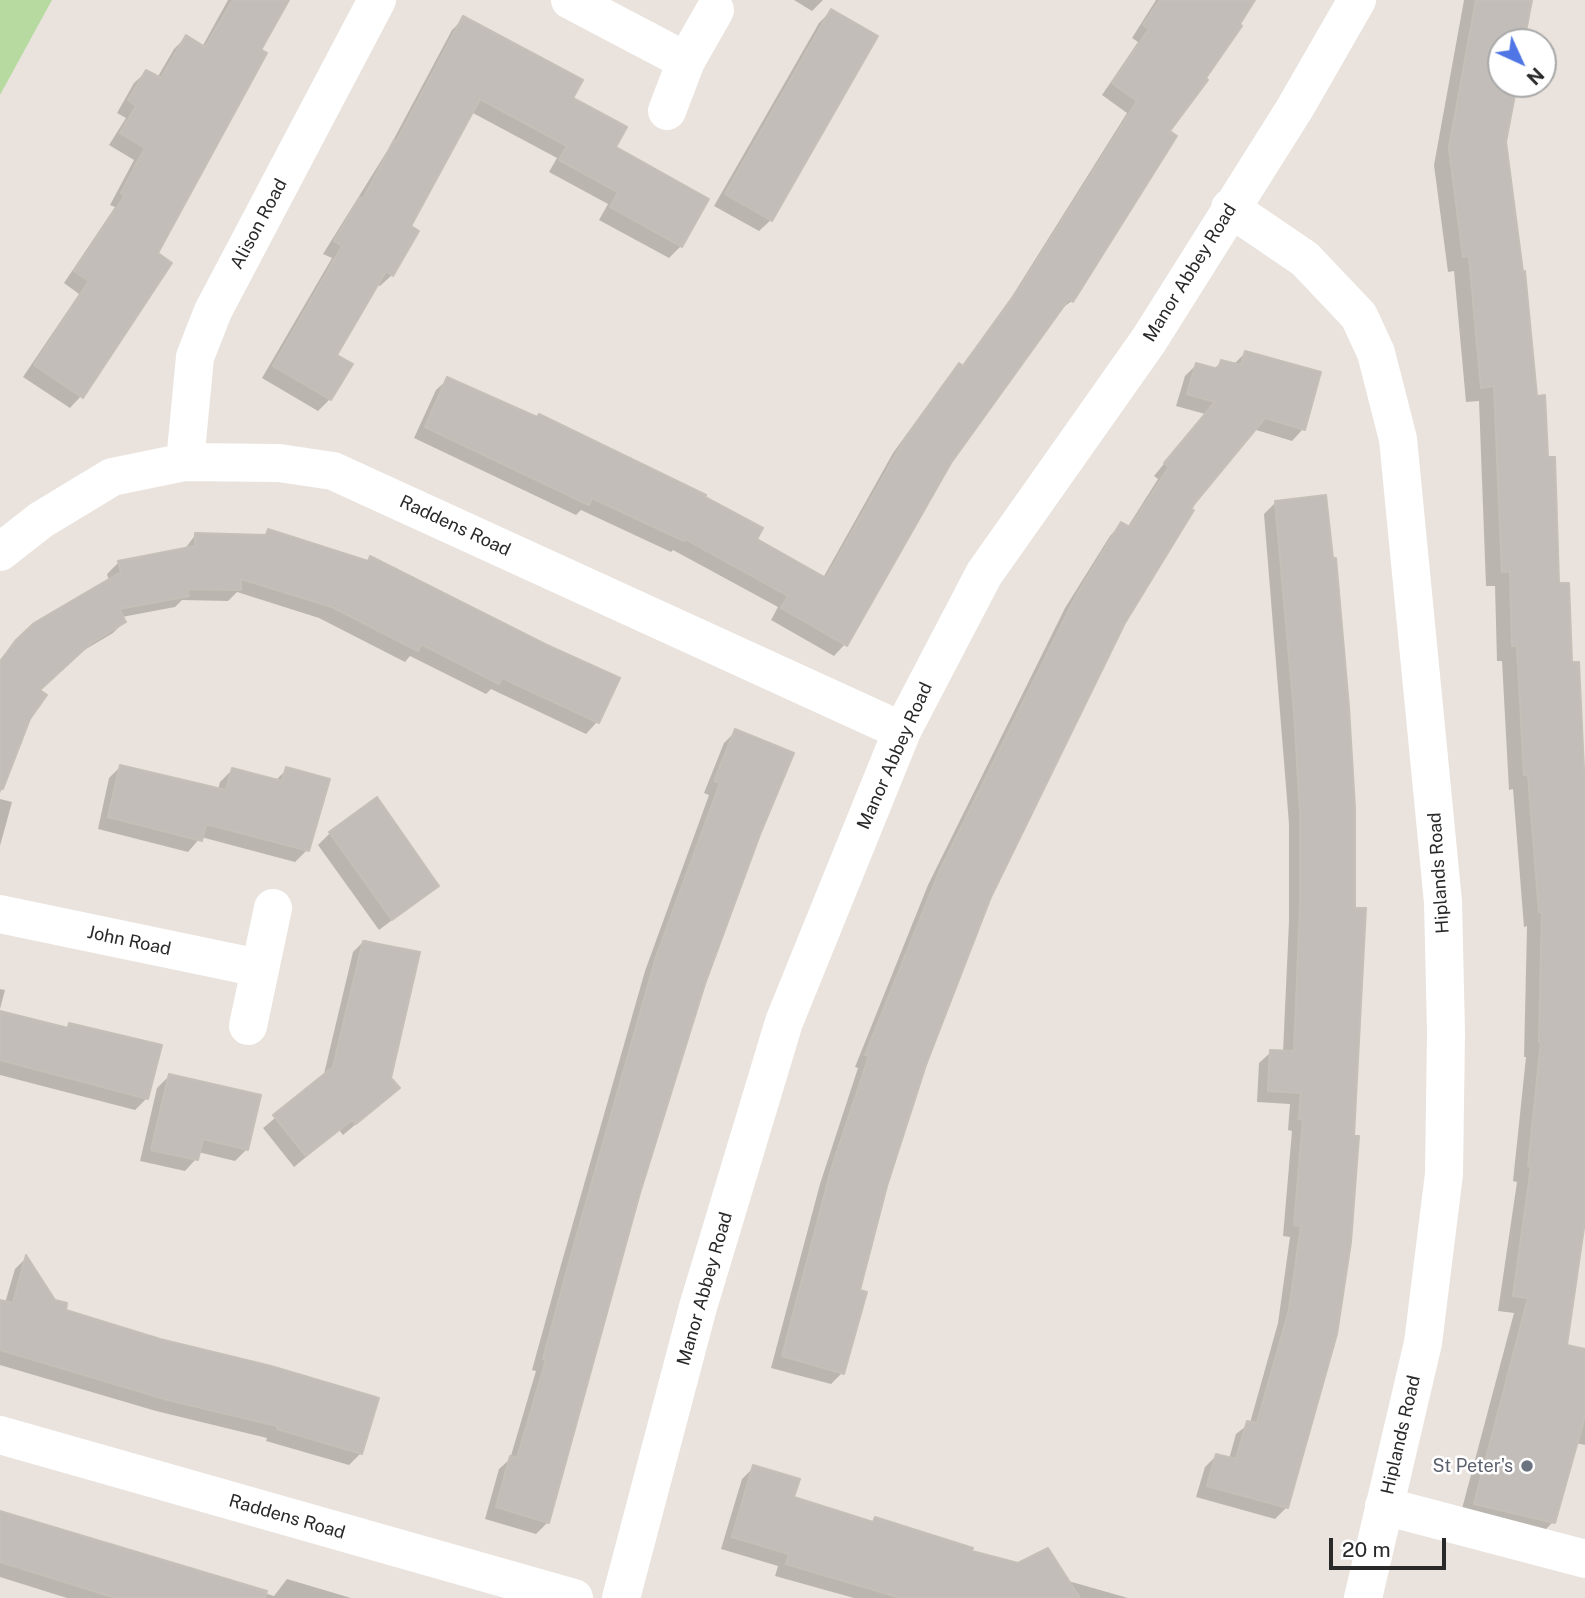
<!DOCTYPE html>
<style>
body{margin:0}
#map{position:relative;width:1585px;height:1598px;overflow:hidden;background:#eae3dd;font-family:"Public Sans",sans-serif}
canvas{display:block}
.north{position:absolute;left:1487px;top:28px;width:70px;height:70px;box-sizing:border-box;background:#fff;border:2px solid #a9a9a9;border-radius:50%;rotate:135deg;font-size:19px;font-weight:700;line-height:28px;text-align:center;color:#292929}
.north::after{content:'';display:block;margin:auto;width:24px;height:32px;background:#5075e4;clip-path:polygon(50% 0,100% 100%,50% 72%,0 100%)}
.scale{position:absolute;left:1329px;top:1538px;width:117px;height:32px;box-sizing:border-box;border:4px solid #292929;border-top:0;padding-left:9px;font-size:21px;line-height:24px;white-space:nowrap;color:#292929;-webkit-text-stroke:5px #fff;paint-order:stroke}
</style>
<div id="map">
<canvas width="1585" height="1598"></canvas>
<div class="north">N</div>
<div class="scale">20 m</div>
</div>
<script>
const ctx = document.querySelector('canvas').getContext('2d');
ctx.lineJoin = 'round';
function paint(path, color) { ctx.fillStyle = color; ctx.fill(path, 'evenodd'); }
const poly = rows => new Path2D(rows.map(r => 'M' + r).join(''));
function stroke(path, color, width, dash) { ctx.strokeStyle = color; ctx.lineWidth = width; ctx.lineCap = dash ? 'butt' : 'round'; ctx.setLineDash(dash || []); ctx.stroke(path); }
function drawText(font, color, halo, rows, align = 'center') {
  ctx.font = font + ' "Public Sans",sans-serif'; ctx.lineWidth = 5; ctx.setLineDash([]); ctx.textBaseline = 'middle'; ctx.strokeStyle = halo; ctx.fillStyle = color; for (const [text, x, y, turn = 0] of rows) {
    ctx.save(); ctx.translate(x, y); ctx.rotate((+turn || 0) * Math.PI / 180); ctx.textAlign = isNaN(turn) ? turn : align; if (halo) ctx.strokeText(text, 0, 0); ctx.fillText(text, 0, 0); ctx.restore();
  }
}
paint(poly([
 [0,0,52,0,0,95]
]), '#b7daa0');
paint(poly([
 [228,0,287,0,81,396,70,408,23,377,79,294,64,283,115,207,110,205,134,160,109,145,126,118,117,113,134,83,146,72,157,78,174,49,186,37,202,47],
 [794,0,823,0,812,11],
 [1156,0,1252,0,1168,132,1129,212,1072,301,1058,311,950,462,845,644,834,656,771,620,778,607,673,550,671,552,581,510,576,515,414,438,436,390,448,379,703,498,755,539,823,578,893,453,948,377,961,367,1011,298,1127,113,1102,95,1138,42,1132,38],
 [1464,0,1531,0,1523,42,1501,42,1501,84,1515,84,1505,142,1557,585,1585,786,1585,1209,1565,1346,1585,1351,1585,1445,1576,1443,1553,1522,1538,1537,1459,1520,1514,1313,1498,1311,1517,1182,1513,1181,1526,1057,1524,1057,1527,926,1524,927,1513,789,1509,790,1502,661,1497,661,1495,586,1486,586,1479,401,1466,402,1454,271,1448,272,1434,165],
 [831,11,771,220,759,231,714,206,819,23],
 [464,18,571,98,613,148,681,246,669,258,599,220,608,204,549,172,557,158,471,112,409,227,392,275,380,286,377,284,335,355,330,399,318,411,262,378,332,258,323,254,389,148,452,30],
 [1245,353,1303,429,1292,441,1253,429,1194,502,1123,622,989,896,925,1064,885,1185,858,1292,842,1373,831,1384,771,1368,820,1184,858,1068,855,1067,928,885,1065,608,1110,536,1121,524,1127,528,1158,479,1154,476,1205,414,1176,406,1185,376,1196,365,1214,369,1221,362,1233,365],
 [1275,503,1347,707,1287,1507,1275,1519,1196,1497,1205,1467,1216,1456,1229,1459,1236,1434,1250,1423,1278,1323,1290,1237,1283,1236,1292,1131,1288,1130,1290,1104,1257,1102,1259,1063,1271,1052,1283,1052,1289,921,1289,824,1264,514],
 [268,531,366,562,371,558,597,722,586,734,491,689,486,694,410,656,405,662,319,618,237,592,228,601,182,600,175,607,122,617,124,622,113,633,76,655,38,691,0,793,0,660,3,656,35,625,109,581,107,574,119,562,184,550,196,534,263,536],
 [736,731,759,832,704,983,639,1193,548,1522,536,1534,485,1519,499,1469,510,1459,536,1371,532,1370,559,1272,645,971,709,795,704,793,724,743],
 [120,767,218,790,220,782,232,770,275,781,287,769,307,850,295,862,201,837,188,852,98,829,109,778],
 [0,799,12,802,0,846],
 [330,833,437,886,379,930,318,845],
 [365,940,418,953,386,1099,343,1135,339,1130,294,1167,263,1128,323,1078,353,952],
 [0,989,5,990,0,1009],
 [0,1013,66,1029,70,1025,147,1098,135,1110,0,1075],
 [169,1076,247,1149,235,1161,198,1152,196,1159,185,1171,140,1161,157,1088],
 [26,1258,63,1311,361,1453,349,1465,266,1441,267,1438,156,1411,0,1365,0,1302,5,1303,15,1269],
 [754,1467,792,1498,871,1523,875,1519,970,1553,1128,1598,854,1598,775,1576,778,1566,721,1549,742,1479],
 [0,1513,274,1596,287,1579,351,1598,67,1598,0,1577]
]), '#0003');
const building = poly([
 [233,0,289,0,261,50,267,53,158,253,172,263,83,398,34,365,89,281,74,271,125,195,121,193,145,148,120,133,136,106,128,100,146,70,161,78,186,35,205,47,233,0],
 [1160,0,1255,0,1240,24,1242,26,1206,78,1208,80,1170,131,1177,136,1073,302,1069,299,951,463,847,646,781,608,788,596,685,539,684,541,592,498,589,505,425,427,447,377,537,417,539,414,706,495,705,497,763,528,757,539,826,578,904,440,959,363,963,366,1022,284,1137,101,1112,83,1149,29,1143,25,1160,0],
 [1476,0,1532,0,1524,42,1501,42,1501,84,1517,84,1506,142,1523,272,1525,271,1537,396,1545,395,1548,457,1555,457,1559,583,1569,583,1572,662,1579,662,1585,791,1585,1221,1567,1345,1585,1349,1585,1416,1555,1523,1474,1504,1528,1298,1513,1296,1531,1167,1528,1166,1541,1042,1539,1042,1542,912,1539,912,1528,775,1524,775,1517,646,1512,646,1510,571,1502,572,1494,386,1481,388,1469,256,1463,257,1449,148,1476,0],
 [831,9,878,36,772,221,725,194,831,9],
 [463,16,583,80,573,98,627,127,616,147,709,199,682,247,610,207,618,192,559,160,567,146,480,99,411,226,419,231,393,276,386,271,337,355,353,364,331,400,273,366,342,246,334,241,360,197,363,199,394,140,396,142,463,16],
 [1245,351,1321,372,1305,430,1265,418,1195,503,1190,511,1194,510,1125,623,1035,807,991,897,926,1065,887,1186,860,1290,867,1292,844,1374,782,1356,831,1170,869,1056,865,1055,939,872,1077,594,1121,522,1130,527,1169,467,1164,463,1215,402,1187,394,1196,363,1218,369,1221,360,1241,365,1245,351],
 [1326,495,1333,558,1336,558,1349,707,1355,808,1355,908,1366,908,1354,1136,1359,1136,1351,1242,1337,1334,1288,1508,1207,1486,1216,1454,1236,1459,1247,1421,1257,1423,1289,1310,1301,1226,1294,1225,1303,1120,1299,1119,1301,1093,1268,1091,1270,1050,1294,1051,1300,908,1300,811,1294,712,1275,501,1326,495],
 [268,529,368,561,370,556,547,645,620,678,599,723,502,678,499,684,421,644,418,651,332,607,241,579,241,590,187,589,189,596,119,609,126,622,90,644,40,690,47,695,30,719,3,789,0,789,0,662,15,641,34,623,121,572,118,561,195,546,195,533,266,535,268,529],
 [735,729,794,753,761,832,705,984,640,1193,549,1523,496,1507,510,1456,517,1458,546,1360,543,1359,570,1259,656,957,720,783,714,781,735,729],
 [120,765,226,790,232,768,282,781,286,767,330,779,309,851,206,824,202,841,108,817,120,765],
 [377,797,439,886,392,920,329,832,377,797],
 [363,941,420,952,391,1078,400,1088,356,1124,352,1120,306,1156,273,1115,333,1067,363,941],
 [0,1011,68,1028,69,1023,162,1045,148,1099,0,1060,0,1011],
 [169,1074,261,1095,248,1150,203,1139,198,1160,151,1150,169,1074],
 [26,1255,55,1300,67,1303,66,1310,160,1339,271,1366,379,1398,362,1454,277,1429,277,1426,168,1400,0,1350,0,1300,13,1303,26,1255],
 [753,1465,800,1479,794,1497,873,1522,875,1517,973,1548,972,1551,1018,1563,1048,1548,1080,1598,901,1598,786,1564,789,1554,732,1537,753,1465],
 [0,1511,267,1591,265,1598,116,1598,0,1562,0,1511]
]);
paint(building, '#c2bdb9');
stroke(building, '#c5bfb7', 2);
stroke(poly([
 [570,0,686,61],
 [667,111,686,61,715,10],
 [1230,208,1305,259,1359,316,1376,353,1398,439,1443,902,1446,1033,1444,1174,1423,1343,1363,1598],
 [185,462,195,357,213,311,377,0],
 [0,552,41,520,112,477,185,462,279,463,333,471,902,731],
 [0,914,259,968],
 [248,1026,273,908],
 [0,1435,574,1598],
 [1384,1506,1585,1559],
 [621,1598,698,1307,784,1022,902,731,984,574,1149,340,1295,108,1357,0]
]), '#fff', 38);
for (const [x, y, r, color] of [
 [1527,1466,7,"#6b7280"]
]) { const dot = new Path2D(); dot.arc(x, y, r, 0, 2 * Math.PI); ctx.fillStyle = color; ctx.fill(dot); stroke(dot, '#fff', 2.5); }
drawText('18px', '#292929', '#fff', [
 ["Alison Road",259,224,-62],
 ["Manor Abbey Road",1190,273,-58],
 ["Raddens Road",455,526,25],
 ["Manor Abbey Road",895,756,-66],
 ["Hiplands Road",1439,873,-94],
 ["John Road",129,941,12],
 ["Manor Abbey Road",705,1289,-74],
 ["Hiplands Road",1401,1435,-77],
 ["Raddens Road",287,1517,16]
]);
drawText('18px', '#5b616d', '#fff', [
 ["St Peter's",1513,1466]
], 'right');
</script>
